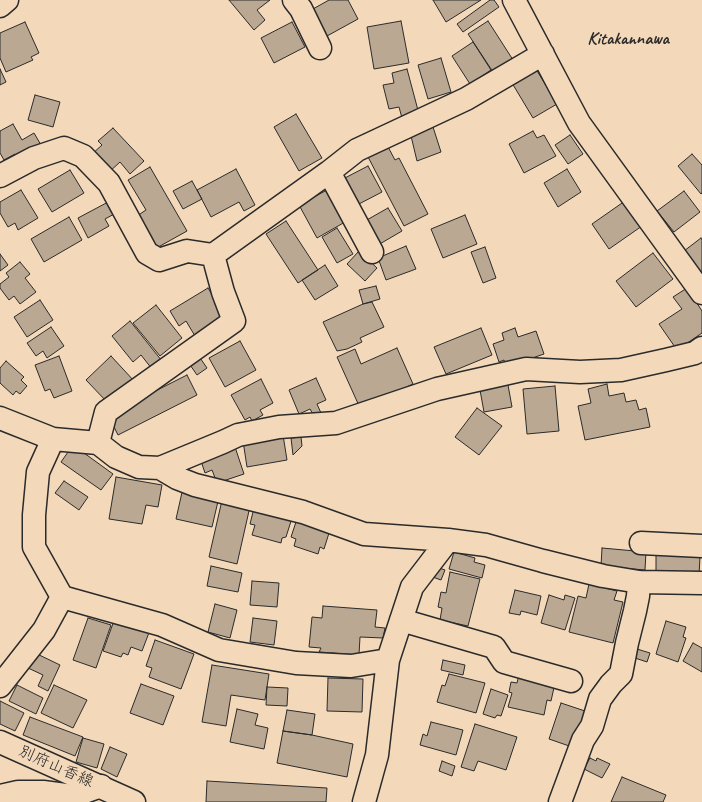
<!DOCTYPE html>
<meta charset="utf-8">
<style>
body{margin:0}
canvas{display:block;background:#f3d9ba}
</style>
<canvas width="702" height="802"></canvas>
<script>
const ctx = document.querySelector('canvas').getContext('2d');
ctx.lineJoin = 'round';
function paint(path, color) { ctx.fillStyle = color; ctx.fill(path, 'evenodd'); }
const poly = rows => new Path2D(rows.map(r => 'M' + r).join(''));
function stroke(path, color, width, dash) { ctx.strokeStyle = color; ctx.lineWidth = width; ctx.lineCap = dash ? 'butt' : 'round'; ctx.setLineDash(dash || []); ctx.stroke(path); }
function drawText(font, color, halo, rows, align = 'center') {
  ctx.font = font + ' Caveat,"Klee One",sans-serif'; ctx.lineWidth = 4; ctx.setLineDash([]); ctx.textBaseline = 'middle'; ctx.strokeStyle = halo; ctx.fillStyle = color; for (const [text, x, y, turn = 0] of rows) {
    ctx.save(); ctx.translate(x, y); ctx.rotate((+turn || 0) * Math.PI / 180); ctx.textAlign = isNaN(turn) ? turn : align; if (halo) ctx.strokeText(text, 0, 0); ctx.fillText(text, 0, 0); ctx.restore();
  }
}
const building = poly([
 [229,0,270,0,257,10,265,20,254,30,229,0],
 [329,0,348,0,358,19,327,36,313,9,329,0],
 [433,0,481,0,446,22,433,0],
 [490,0,494,0,499,7,463,32,457,24,490,0],
 [401,21,409,63,374,69,367,27,401,21],
 [488,21,515,63,495,75,468,34,488,21],
 [25,22,39,53,31,57,33,60,6,72,0,58,0,33,25,22],
 [292,22,305,47,274,63,261,38,292,22],
 [473,42,491,70,470,84,452,56,473,42],
 [441,58,451,92,428,99,418,65,441,58],
 [0,69,6,82,0,85,0,69],
 [407,69,419,114,402,118,399,107,389,109,383,85,394,83,392,73,407,69],
 [536,69,557,104,533,118,512,83,536,69],
 [35,95,60,102,53,127,28,120,35,95],
 [296,114,322,158,299,171,274,127,296,114],
 [13,124,22,140,34,133,41,145,17,158,15,154,4,160,0,153,0,131,13,124],
 [433,127,441,152,417,161,411,136,433,127],
 [113,128,144,161,130,174,120,162,108,173,91,155,102,145,98,141,113,128],
 [533,131,537,138,544,135,556,156,524,173,509,144,533,131],
 [570,135,583,154,568,164,555,145,570,135],
 [387,145,395,160,399,158,428,214,404,226,367,155,387,145],
 [692,154,702,165,702,193,701,194,678,166,692,154],
 [368,166,382,192,357,205,343,179,368,166],
 [150,167,187,231,153,250,134,218,146,210,128,180,150,167],
 [236,169,255,205,244,211,239,202,211,217,197,190,236,169],
 [567,169,581,192,558,207,544,183,567,169],
 [70,170,84,193,52,212,38,189,70,170],
 [192,181,202,199,183,209,173,191,192,181],
 [21,190,38,218,18,230,15,223,8,227,0,213,0,202,21,190],
 [327,190,345,222,317,238,299,205,327,190],
 [684,191,700,212,674,232,657,211,684,191],
 [110,201,116,213,105,219,109,226,88,238,78,218,110,201],
 [625,201,642,226,609,249,592,224,625,201],
 [388,208,402,231,378,245,365,221,388,208],
 [465,215,477,244,443,258,431,229,465,215],
 [69,217,82,240,44,262,31,239,69,217],
 [286,221,318,270,298,283,266,234,286,221],
 [337,228,353,254,337,263,322,237,337,228],
 [701,238,702,240,702,276,684,251,701,238],
 [406,246,416,269,386,280,378,258,406,246],
 [485,247,496,278,483,283,471,252,485,247],
 [359,251,377,268,365,281,347,264,359,251],
 [653,253,673,279,636,307,616,281,653,253],
 [0,254,8,265,0,271,0,254],
 [20,262,30,274,25,278,36,292,20,304,14,296,9,300,0,288,0,284,9,277,6,273,20,262],
 [325,265,338,286,315,300,302,280,325,265],
 [376,286,380,299,363,304,359,290,376,286],
 [208,288,226,317,195,336,186,321,179,326,170,311,208,288],
 [687,288,702,311,702,333,677,350,659,324,682,309,673,297,687,288],
 [40,300,53,320,27,337,14,317,40,300],
 [372,302,384,327,360,338,362,342,347,349,337,351,323,322,363,304,372,302],
 [156,305,182,338,160,356,133,323,156,305],
 [130,321,162,361,152,369,141,355,133,362,112,336,130,321],
 [51,327,64,346,47,358,43,351,36,356,27,343,51,327],
 [481,328,492,355,446,374,434,347,481,328],
 [515,328,518,337,536,331,544,354,506,367,504,360,499,362,493,344,504,340,502,333,515,328],
 [240,341,256,370,225,387,209,358,240,341],
 [397,348,413,384,360,408,337,357,355,349,361,364,397,348],
 [196,352,207,368,197,375,186,359,196,352],
 [59,356,72,391,54,398,50,389,45,391,35,365,59,356],
 [111,356,135,382,107,402,86,380,111,356],
 [6,361,24,377,21,380,27,386,20,394,16,391,13,395,0,383,0,368,6,361],
 [187,375,197,395,118,435,108,415,187,375],
 [316,378,326,400,317,404,321,413,314,416,310,409,299,414,289,390,316,378],
 [261,379,273,403,260,410,263,415,252,421,250,417,245,420,231,395,261,379],
 [607,384,609,396,624,393,626,402,636,400,639,410,646,408,650,427,585,440,578,406,591,403,588,389,607,384],
 [508,385,512,407,484,412,480,390,508,385],
 [555,386,559,431,527,434,523,389,555,386],
 [477,408,502,426,479,455,455,437,477,408],
 [283,435,287,460,247,467,243,441,283,435],
 [301,437,302,446,293,455,291,438,301,437],
 [73,445,113,474,101,490,61,462,73,445],
 [235,447,244,474,217,483,212,470,205,473,200,458,235,447],
 [116,477,162,485,158,507,146,505,142,524,109,519,116,477],
 [64,481,88,497,79,510,55,493,64,481],
 [183,488,219,497,212,527,176,519,183,488],
 [223,496,251,502,237,564,209,557,223,496],
 [254,508,292,518,286,537,282,538,281,543,252,535,255,525,250,524,254,508],
 [297,519,329,533,324,549,320,547,318,554,294,546,296,539,291,537,297,519],
 [602,548,646,552,645,570,601,566,602,548],
 [454,552,475,558,474,562,485,565,482,578,449,569,454,552],
 [656,555,700,557,699,575,656,573,656,555],
 [431,565,445,570,441,580,427,575,431,565],
 [211,566,242,573,238,592,207,586,211,566],
 [450,572,480,579,468,626,440,620,442,608,438,607,441,592,446,593,450,572],
 [252,581,279,583,277,607,250,605,252,581],
 [589,584,617,591,614,600,623,602,613,643,569,632,578,596,586,598,589,584],
 [515,590,541,596,537,615,521,611,520,615,509,613,515,590],
 [549,595,564,600,565,595,575,598,565,630,541,623,549,595],
 [215,604,237,610,230,638,208,632,215,604],
 [323,606,377,610,375,627,385,628,383,638,360,637,359,655,319,652,321,648,309,647,312,617,322,618,323,606],
 [88,618,111,625,96,668,73,660,88,618],
 [115,618,150,630,142,651,131,647,128,655,123,653,121,657,103,651,115,618],
 [253,618,277,621,274,645,250,642,253,618],
 [666,621,686,627,683,637,686,638,678,662,656,654,666,621],
 [155,640,194,654,181,689,149,677,152,668,146,666,155,640],
 [693,643,702,648,702,672,683,661,693,643],
 [637,649,650,653,647,662,635,658,637,649],
 [33,652,60,665,48,691,38,686,43,675,26,667,33,652],
 [443,660,465,665,463,675,441,670,443,660],
 [212,665,269,674,265,700,231,695,226,726,202,722,212,665],
 [449,674,485,683,476,713,437,702,442,685,445,686,449,674],
 [519,675,555,683,551,701,547,700,544,715,508,707,512,693,509,692,511,682,517,683,519,675],
 [328,678,363,679,362,712,327,711,328,678],
 [141,684,174,696,163,725,130,713,141,684],
 [17,685,43,698,36,714,9,701,17,685],
 [54,685,87,700,73,728,41,713,54,685],
 [267,687,288,688,287,706,266,705,267,687],
 [491,689,508,695,501,716,497,715,495,718,483,714,491,689],
 [0,701,24,713,15,731,0,724,0,701],
 [561,703,588,712,575,748,549,739,561,703],
 [237,709,258,714,255,725,268,728,264,749,230,742,237,709],
 [287,710,315,714,312,735,283,731,287,710],
 [30,717,83,737,75,756,23,735,30,717],
 [431,722,463,730,456,755,420,745,423,734,427,736,431,722],
 [475,724,517,737,506,770,478,761,474,771,461,767,475,724],
 [283,731,312,735,353,744,347,777,277,763,283,731],
 [83,738,104,744,97,768,76,762,83,738],
 [110,747,127,754,117,777,101,769,110,747],
 [590,758,596,761,597,758,610,764,602,778,584,769,590,758],
 [442,761,455,766,452,776,439,771,442,761],
 [622,777,666,795,663,802,611,802,622,777],
 [207,781,327,788,326,802,206,802,207,781]
]);
paint(building, '#bba892');
stroke(building, '#2b2b2b', 1);
const minor = poly([
 [294,0,301,9,320,48],
 [514,0,579,123,702,293],
 [0,6,7,0],
 [329,172,372,252],
 [0,176,34,158,64,148,83,156,109,183,147,253,159,260,187,251,213,255,329,172,357,150,466,99,543,54],
 [0,418,53,439,98,443,116,457,139,467,160,468,223,442,238,435,279,427,336,423,437,389,526,369,580,372,621,370,666,360,695,353,702,348],
 [53,439,38,472,34,515,34,547,62,597,162,625,219,650,296,663,351,666,388,660],
 [98,443,106,412,234,321,223,292,213,255],
 [160,468,177,478,195,485,303,512,364,534,448,540,486,545,543,561,603,576,639,582,702,583],
 [641,543,702,546],
 [401,620,494,647,504,662,571,681],
 [0,686,44,630,62,597],
 [0,796,18,792,43,792,73,796,101,786],
 [364,802,377,755,388,660,412,587,448,540],
 [560,802,583,740,592,726,600,699,611,684,621,674,627,643,635,611,638,596,639,582]
]);
const major = poly([
 [0,742,134,802]
]);
stroke(minor, '#2b2b2b', 25);
stroke(major, '#2b2b2b', 25);
stroke(minor, '#f3d9ba', 22);
stroke(major, '#f3d9ba', 22);
drawText('16px', '#2b2b2b', '#f3d9ba', [
 ["別府山香線",56,767,24]
]);
drawText('bold 18px', '#2b2b2b', '#f3d9ba', [
 ["Kitakannawa",628,39]
]);
</script>
